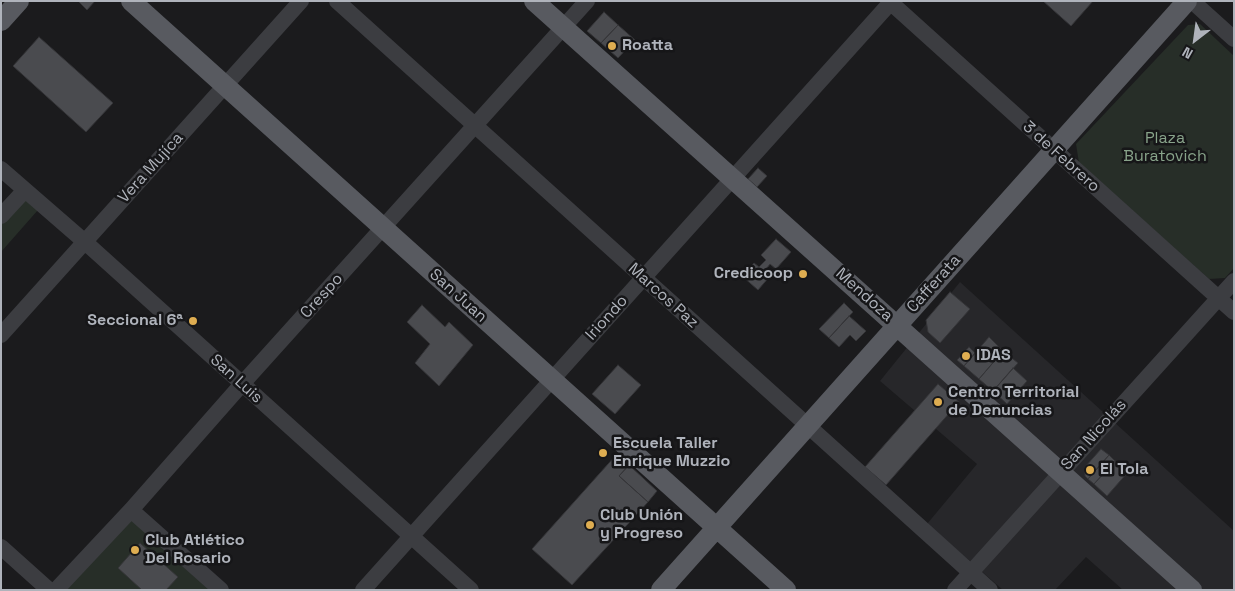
<!DOCTYPE html>
<meta charset="utf-8">
<style>
body{margin:0}
#map{position:relative;width:1235px;height:591px;overflow:hidden;background:#1b1b1d;font-family:"Space Grotesk",sans-serif}
canvas{display:block}
.frame{position:absolute;inset:0;border:2px solid #afb3bb;pointer-events:none}
.north{position:absolute;left:1170px;top:15px;width:50px;height:50px;-webkit-text-stroke:4px #161618;paint-order:stroke;rotate:210deg;font-size:14px;font-weight:700;line-height:20px;text-align:center;color:#afb3bb}
.north::after{content:'';display:block;margin:auto;width:18px;height:22px;background:#afb3bb;clip-path:polygon(50% 0,100% 100%,50% 72%,0 100%)}
</style>
<div id="map">
<canvas width="1235" height="591"></canvas>
<div class="frame"></div>
<div class="north">N</div>
</div>
<script>
const ctx = document.querySelector('canvas').getContext('2d');
ctx.lineJoin = 'round';
function paint(path, color) { ctx.fillStyle = color; ctx.fill(path, 'evenodd'); }
const poly = rows => new Path2D(rows.map(r => 'M' + r).join(''));
function stroke(path, color, width, dash) { ctx.strokeStyle = color; ctx.lineWidth = width; ctx.lineCap = dash ? 'butt' : 'round'; ctx.setLineDash(dash || []); ctx.stroke(path); }
function drawText(font, color, halo, rows, align = 'center') {
  ctx.font = font + ' "Space Grotesk",sans-serif'; ctx.lineWidth = 5; ctx.setLineDash([]); ctx.textBaseline = 'middle'; ctx.strokeStyle = halo; ctx.fillStyle = color; for (const [text, x, y, turn = 0] of rows) {
    ctx.save(); ctx.translate(x, y); ctx.rotate((+turn || 0) * Math.PI / 180); ctx.textAlign = isNaN(turn) ? turn : align; if (halo) ctx.strokeText(text, 0, 0); ctx.fillText(text, 0, 0); ctx.restore();
  }
}
paint(poly([
 [960,282,1234,531,1234,590,1123,590,1086,557,1055,590,1003,590,927,524,977,464,880,381]
]), '#27272a');
paint(poly([
 [1200,24,1234,56,1234,268,1225,278,1209,279,1079,163,1076,144,1188,25],
 [24,198,38,210,1,252,1,224],
 [131,510,221,590,56,590]
]), '#272e28');
const building = poly([
 [78,1,95,1,87,10,78,1],
 [1043,1,1093,1,1071,26,1043,1],
 [604,12,618,25,601,43,587,31,604,12],
 [618,25,635,40,618,58,601,43,618,25],
 [39,37,113,103,86,132,13,66,39,37],
 [758,168,767,176,757,187,748,179,758,168],
 [776,239,791,252,776,269,770,264,764,272,770,276,758,290,742,276,754,263,759,267,766,260,761,255,776,239],
 [950,292,970,309,940,343,928,332,926,320,950,292],
 [844,303,853,312,829,338,819,329,844,303],
 [422,305,445,327,449,322,473,345,439,386,415,363,430,344,407,322,422,305],
 [849,316,866,331,856,341,850,335,839,347,829,338,849,316],
 [989,337,1003,351,979,379,964,366,989,337],
 [969,347,975,353,964,366,957,360,969,347],
 [1003,351,1018,363,993,391,979,379,1003,351],
 [618,365,641,385,615,414,592,394,618,365],
 [1013,368,1027,381,1007,404,993,391,1013,368],
 [938,384,959,402,886,485,865,467,938,384],
 [1101,449,1109,455,1088,479,1085,476,1085,467,1101,449],
 [617,454,629,465,619,476,648,502,572,585,532,549,617,454],
 [1109,455,1115,461,1094,484,1088,479,1109,455],
 [1115,461,1128,472,1107,496,1094,484,1115,461],
 [629,465,657,491,648,502,619,476,629,465],
 [140,543,178,577,166,590,142,590,118,568,140,543]
]);
paint(building, '#4a4b4f');
stroke(building, '#353538', 1);
stroke(poly([
 [337,1,990,590],
 [889,1,1234,312],
 [1192,1,1234,39],
 [1,169,85,242,471,590],
 [1,216,25,190],
 [1,335,301,1],
 [131,510,221,590],
 [1,547,49,590],
 [56,590,131,510,242,384,587,1],
 [363,590,892,1],
 [955,590,1234,281]
]), '#3c3d41', 16);
stroke(poly([
 [131,1,786,590],
 [534,1,1192,590],
 [1,21,19,1],
 [661,590,1187,1]
]), '#585a60', 20);
for (const [x, y, r, color] of [
 [612,46,5,"#dead51"],
 [803,274,5,"#dead51"],
 [193,321,5,"#dead51"],
 [966,356,5,"#dead51"],
 [938,402,5,"#dead51"],
 [603,453,5,"#dead51"],
 [1090,470,5,"#dead51"],
 [590,525,5,"#dead51"],
 [135,550,5,"#dead51"]
]) { const dot = new Path2D(); dot.arc(x, y, r, 0, 2 * Math.PI); ctx.fillStyle = color; ctx.fill(dot); stroke(dot, '#161618', 2); }
drawText('bold 16px', '#afb3bb', '#161618', [
 ["Roatta",622,46],
 ["Credicoop",793,274,"right"],
 ["Seccional 6ª",183,321,"right"],
 ["IDAS",976,356],
 ["Centro Territorial",948,393],
 ["de Denuncias",948,411],
 ["Escuela Taller",613,444],
 ["Enrique Muzzio",613,462],
 ["El Tola",1100,470],
 ["Club Unión",600,516],
 ["y Progreso",600,534],
 ["Club Atlético",145,541],
 ["Del Rosario",145,559]
], 'left');
drawText('16px', '#88a38a', '#161618', [
 ["Plaza",1165,139],
 ["Buratovich",1165,157]
]);
drawText('16px', '#afb3bb', '#161618', [
 ["3 de Febrero",1061,157,42],
 ["Vera Mujíca",151,168,-48],
 ["Cafferata",934,284,-48],
 ["Mendoza",864,295,42],
 ["Crespo",322,296,-48],
 ["San Juan",458,296,42],
 ["Marcos Paz",663,296,42],
 ["Iriondo",607,318,-48],
 ["San Luis",236,379,42],
 ["San Nicolás",1094,435,-48]
]);
</script>
